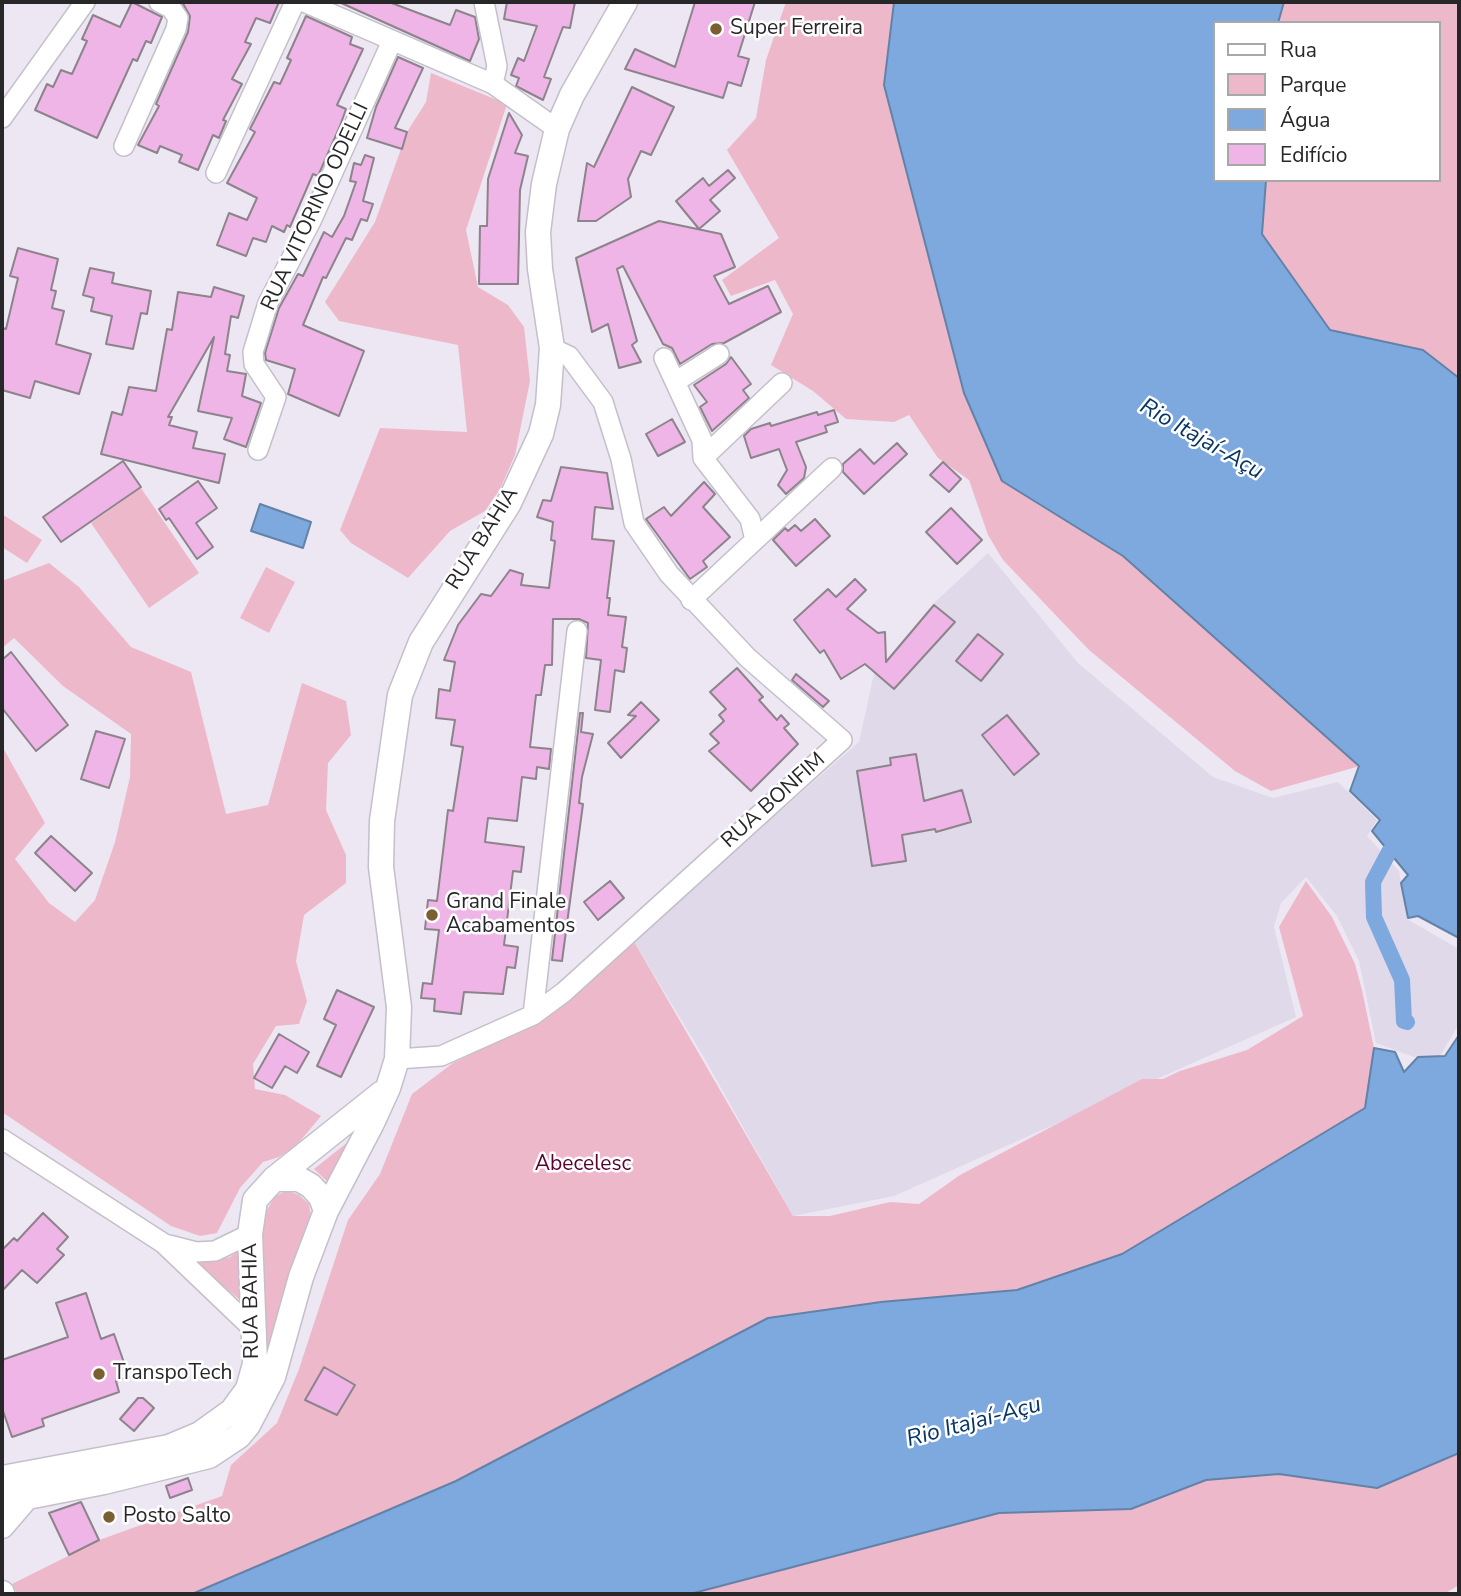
<!DOCTYPE html>
<meta charset="utf-8">
<style>
body{margin:0}
#map{position:relative;width:1461px;height:1596px;overflow:hidden;background:#ece7f2;font-family:"Nunito Sans",sans-serif}
canvas{display:block}
.frame{position:absolute;inset:0;border:4px solid #272629;pointer-events:none}
.legend{position:absolute;left:1213px;top:21px;width:228px;height:161px;box-sizing:border-box;background:#fff;border:2px solid #a9a8a9;margin:0;padding:9px 12px;list-style:none;font-size:21px;color:#272629}
.legend li{display:flex;align-items:center;gap:14px;height:35px}
.legend b{width:35px;border:2px solid #a9a8a9}
</style>
<div id="map">
<canvas width="1461" height="1596"></canvas>
<div class="frame"></div>
<ul class="legend">
<li><b style="height:9px;background:#fff"></b>Rua</li>
<li><b style="height:19px;background:#edb9ca"></b>Parque</li>
<li><b style="height:19px;background:#7da9de"></b>Água</li>
<li><b style="height:19px;background:#eeb5e6"></b>Edifício</li>
</ul>
</div>
<script>
const ctx = document.querySelector('canvas').getContext('2d');
ctx.lineJoin = 'round';
function paint(path, color) { ctx.fillStyle = color; ctx.fill(path, 'evenodd'); }
const poly = rows => new Path2D(rows.map(r => 'M' + r).join(''));
function stroke(path, color, width, dash) { ctx.strokeStyle = color; ctx.lineWidth = width; ctx.lineCap = dash ? 'butt' : 'round'; ctx.setLineDash(dash || []); ctx.stroke(path); }
function drawText(font, color, halo, rows, align = 'center') {
  ctx.font = font + ' "Nunito Sans",sans-serif'; ctx.lineWidth = 5; ctx.setLineDash([]); ctx.textBaseline = 'middle'; ctx.strokeStyle = halo; ctx.fillStyle = color; for (const [text, x, y, turn = 0] of rows) {
    ctx.save(); ctx.translate(x, y); ctx.rotate((+turn || 0) * Math.PI / 180); ctx.textAlign = isNaN(turn) ? turn : align; if (halo) ctx.strokeText(text, 0, 0); ctx.fillText(text, 0, 0); ctx.restore();
  }
}
paint(poly([
 [988,553,1078,663,1213,777,1273,798,1338,782,1377,820,1367,836,1399,871,1407,919,1459,949,1459,1024,1440,1056,1414,1057,1376,1043,1359,961,1337,916,1306,877,1281,903,1274,927,1296,1017,894,1196,793,1216,702,1054,633,940,859,742,874,674,935,602]
]), '#e0d9ea');
paint(poly([
 [786,2,894,2,884,85,964,393,1002,481,1123,556,1360,766,1271,791,1235,771,1089,650,1003,560,988,535,969,480,938,458,909,415,894,422,846,419,813,391,771,365,793,314,775,280,731,296,722,280,779,238,727,150,756,118,766,60],
 [1284,2,1459,2,1459,378,1423,350,1330,330,1262,234,1266,180,1438,180,1438,23,1278,23],
 [431,73,507,104,466,230,478,287,508,305,524,327,530,381,515,455,500,489,485,511,450,531,408,578,351,543,340,530,380,428,467,432,458,345,339,321,325,302,375,222,407,132,426,102],
 [141,488,199,573,149,608,91,523],
 [2,514,42,540,27,563,2,547],
 [49,563,79,587,131,647,191,672,226,814,268,805,302,683,346,701,351,735,328,763,326,810,346,855,346,883,304,915,296,961,307,1001,299,1024,276,1026,253,1064,255,1089,285,1095,321,1116,296,1146,279,1157,263,1162,240,1188,217,1233,200,1236,171,1226,2,1112,2,746,45,823,15,859,49,903,75,922,95,900,115,842,130,777,131,734,63,686,14,638,2,648,2,581],
 [266,567,295,582,269,633,240,618],
 [1306,881,1332,917,1355,964,1362,990,1374,1048,1365,1108,1122,1254,1017,1290,881,1302,768,1318,456,1481,192,1594,17,1594,12,1584,102,1539,222,1496,231,1465,277,1423,299,1369,348,1220,380,1174,412,1094,453,1063,535,1024,593,979,633,940,793,1216,830,1216,890,1202,919,1204,960,1175,1142,1079,1163,1079,1180,1071,1247,1050,1303,1016,1279,927],
 [358,1134,331,1185,314,1169],
 [287,1191,299,1195,309,1204,311,1216,265,1364,263,1230,267,1210,275,1196],
 [239,1251,244,1303,192,1261,214,1261,230,1257],
 [1459,1453,1459,1585,1444,1594,690,1594,999,1513,1131,1509,1206,1480,1279,1474,1377,1488]
]), '#edb9ca');
const water = poly([
 [894,2,1284,2,1278,23,1214,23,1214,180,1266,180,1262,234,1330,330,1423,350,1459,378,1459,938,1418,916,1408,918,1401,883,1408,875,1372,831,1380,820,1350,791,1359,766,1123,556,1002,481,964,393,884,85,894,2],
 [260,504,311,522,303,548,251,531,260,504],
 [1459,1035,1459,1453,1377,1488,1279,1474,1206,1480,1131,1509,999,1513,690,1594,192,1594,456,1481,768,1318,881,1302,1017,1290,1122,1254,1365,1108,1374,1048,1395,1052,1404,1072,1418,1057,1445,1056,1459,1035]
]);
paint(water, '#7da9de');
stroke(water, '#6382a8', 2);
stroke(poly([
 [1389,852,1373,882,1374,917,1402,980,1404,1021,1407,1022]
]), '#7da9de', 16);
const building = poly([
 [132,2,162,17,151,43,146,41,137,61,133,59,97,138,35,110,47,84,53,87,61,70,72,74,87,41,82,39,93,15,120,27,132,2],
 [182,2,279,2,270,23,256,18,245,42,251,44,232,79,242,84,223,120,226,121,219,138,213,135,198,170,179,162,182,155,160,146,157,153,138,145,159,106,156,104,188,32,190,16,182,2],
 [339,2,389,2,450,25,456,10,475,17,479,39,470,61,339,2],
 [507,2,575,2,570,28,563,27,544,77,551,79,543,100,516,86,519,78,511,75,518,58,524,61,537,26,504,19,507,2],
 [695,2,755,2,738,56,749,59,741,86,728,82,723,98,625,69,635,49,675,67,695,2],
 [306,16,352,37,350,44,363,49,337,105,346,109,340,126,318,176,313,174,290,227,287,225,284,232,272,226,266,242,253,238,246,256,217,245,229,213,247,220,257,198,227,183,255,132,250,129,274,82,280,84,291,60,287,58,306,16],
 [398,57,423,68,395,128,407,132,402,149,367,138,376,107,398,57],
 [632,87,674,107,651,155,641,151,628,179,631,197,596,221,578,221,587,163,594,167,632,87],
 [509,113,522,135,515,153,528,156,520,190,518,284,479,284,480,226,487,226,488,179,509,113],
 [365,155,374,158,363,201,373,204,367,221,361,219,352,240,346,238,326,278,323,277,303,325,364,351,339,416,288,394,295,369,266,360,265,353,279,308,298,274,303,276,324,232,332,237,344,216,356,182,350,181,354,163,361,165,365,155],
 [728,170,735,178,710,200,720,211,699,229,676,201,703,178,709,186,728,170],
 [659,221,721,234,735,267,714,276,729,304,768,286,781,312,724,343,712,344,680,364,672,348,663,344,623,266,617,269,637,341,632,345,641,362,619,368,608,324,592,332,576,258,659,221],
 [18,248,58,259,51,290,56,291,52,308,64,311,56,344,91,354,79,394,35,381,30,398,2,390,2,328,6,329,18,278,10,276,18,248],
 [90,268,114,273,112,283,151,291,147,314,141,313,133,349,106,344,112,316,91,311,94,298,83,295,90,268],
 [214,287,244,296,238,318,231,316,225,354,230,355,227,371,246,374,242,396,261,403,246,447,224,439,232,418,198,411,214,337,168,417,172,417,169,425,197,432,193,448,225,454,219,483,101,454,112,412,122,415,129,387,156,391,167,329,172,330,178,292,211,297,214,287],
 [731,357,751,384,743,390,749,398,712,431,700,407,707,402,694,385,726,364,731,357],
 [834,410,838,422,825,426,827,432,796,442,806,467,804,478,786,494,778,485,787,470,779,449,751,458,744,436,751,429,770,423,771,426,817,412,818,415,834,410],
 [672,419,685,442,658,456,646,434,672,419],
 [897,443,907,454,864,494,843,472,843,464,860,449,874,464,897,443],
 [123,461,141,487,61,542,43,517,123,461],
 [943,462,961,479,949,492,930,475,943,462],
 [561,467,607,473,613,509,595,507,592,539,614,541,607,598,610,598,608,615,626,617,622,647,627,648,624,672,615,670,610,712,595,710,601,660,586,658,588,623,579,619,553,619,552,665,545,665,541,695,536,695,530,747,551,749,549,769,537,767,536,779,522,777,517,821,488,818,485,842,524,847,521,872,513,871,504,945,518,947,515,968,507,967,503,994,464,992,461,1014,434,1011,435,999,421,998,423,983,432,984,439,930,425,929,428,900,437,901,448,810,453,811,463,747,451,745,455,720,436,718,439,689,450,691,455,662,444,660,458,625,481,594,491,596,510,570,523,574,521,585,549,588,555,541,551,540,553,522,537,517,543,500,551,501,561,467],
 [198,481,217,508,196,523,213,547,197,559,169,518,166,520,159,509,198,481],
 [704,482,715,494,703,507,730,537,703,561,707,567,690,579,646,519,664,507,671,516,704,482],
 [951,508,982,540,957,564,926,532,951,508],
 [815,519,830,536,796,566,773,540,785,528,788,531,795,525,801,531,815,519],
 [855,579,866,590,847,609,878,633,885,632,886,662,934,605,955,622,894,689,865,664,841,679,824,650,820,653,794,620,828,589,836,597,855,579],
 [978,634,1003,654,981,681,956,661,978,634],
 [11,652,68,725,36,751,2,708,2,660,11,652],
 [737,668,763,697,759,700,777,720,781,715,789,724,784,728,798,744,751,791,709,751,719,743,710,734,724,721,719,715,726,709,710,692,737,668],
 [796,674,829,701,823,707,792,680,796,674],
 [641,702,659,720,621,758,608,743,636,716,628,715,641,702],
 [580,713,583,713,581,732,593,734,582,777,579,803,583,804,562,961,552,960,580,713],
 [1007,715,1039,754,1014,775,982,735,1007,715],
 [96,731,125,739,109,788,81,779,96,731],
 [916,754,924,801,962,790,971,822,936,832,935,829,902,835,906,861,872,866,857,771,891,765,890,758,916,754],
 [51,836,92,873,75,891,35,853,51,836],
 [610,881,624,898,598,920,584,902,610,881],
 [337,990,374,1007,341,1077,317,1066,336,1025,324,1019,337,990],
 [279,1034,309,1052,297,1073,285,1066,272,1088,254,1078,279,1034],
 [43,1213,68,1237,57,1249,64,1255,37,1283,22,1270,2,1291,2,1250,14,1238,17,1241,43,1213],
 [86,1293,101,1339,114,1334,129,1377,116,1381,119,1392,42,1419,44,1426,12,1437,2,1408,2,1360,68,1337,56,1303,86,1293],
 [324,1367,355,1385,337,1415,305,1400,324,1367],
 [138,1398,143,1398,154,1408,134,1431,120,1419,138,1398],
 [188,1478,192,1490,170,1498,166,1486,188,1478],
 [81,1502,99,1540,69,1555,49,1513,81,1502]
]);
paint(building, '#eeb5e6');
stroke(building, '#8c838b', 2);
const minor = poly([
 [304,2,493,84,557,129],
 [484,2,497,66,493,84],
 [2,118,85,2],
 [124,146,176,29,178,18,171,8,159,2],
 [216,173,295,2],
 [664,358,702,440,703,458,750,519,755,540],
 [675,382,719,354],
 [258,450,276,397,254,364,253,352,268,303,311,221,392,41],
 [703,458,782,383],
 [691,600,832,468],
 [533,1015,577,631],
 [397,1059,441,1056,533,1015,564,992,842,740,748,658,669,574,634,523,621,459,603,402,569,356,552,348],
 [2,1139,163,1243,254,1330],
 [169,1245,196,1252,215,1251,250,1234]
]);
const major = poly([
 [274,1179,299,1179,311,1186,321,1197,326,1211],
 [2,1478,169,1447,200,1434,232,1411,248,1389,255,1364,250,1234,255,1200,274,1179,382,1093],
 [2,1502,104,1482,209,1456,239,1436,248,1425,273,1377,301,1277,326,1211,372,1123,388,1088,397,1059,399,1007,381,867,382,821,400,695,421,642,509,503,541,434,548,405,552,348,540,269,538,232,544,184,557,129,572,95,625,2],
 [2,1526,26,1498],
 [2,1593,2,1594]
]);
stroke(minor, '#c4bfca', 22);
stroke(major, '#c4bfca', 27);
stroke(minor, '#fff', 19);
stroke(major, '#fff', 24);
for (const [x, y, r, color] of [
 [716,29,7,"#7c5e33"],
 [432,915,7,"#7c5e33"],
 [99,1374,7,"#7c5e33"],
 [109,1517,7,"#7c5e33"]
]) { const dot = new Path2D(); dot.arc(x, y, r, 0, 2 * Math.PI); ctx.fillStyle = color; ctx.fill(dot); stroke(dot, '#fff', 2.5); }
drawText('21px', '#272629', '#fff', [
 ["Super Ferreira",730,29],
 ["Grand Finale",446,903],
 ["Acabamentos",446,927],
 ["TranspoTech",113,1374],
 ["Posto Salto",123,1517]
], 'left');
drawText('21px', '#272629', '#fff', [
 ["RUA VITORINO ODELLI",316,207,-65],
 ["RUA BAHIA",483,539,-58],
 ["RUA BONFIM",774,801,-42],
 ["RUA BAHIA",252,1301,-91]
]);
drawText('21px', '#5a0230', '#fff', [
 ["Abecelesc",583,1165]
]);
drawText('italic 23px', '#073767', '#fff', [
 ["Rio Itajaí-Açu",1201,440,30],
 ["Rio Itajaí-Açu",974,1423,-15]
]);
</script>
